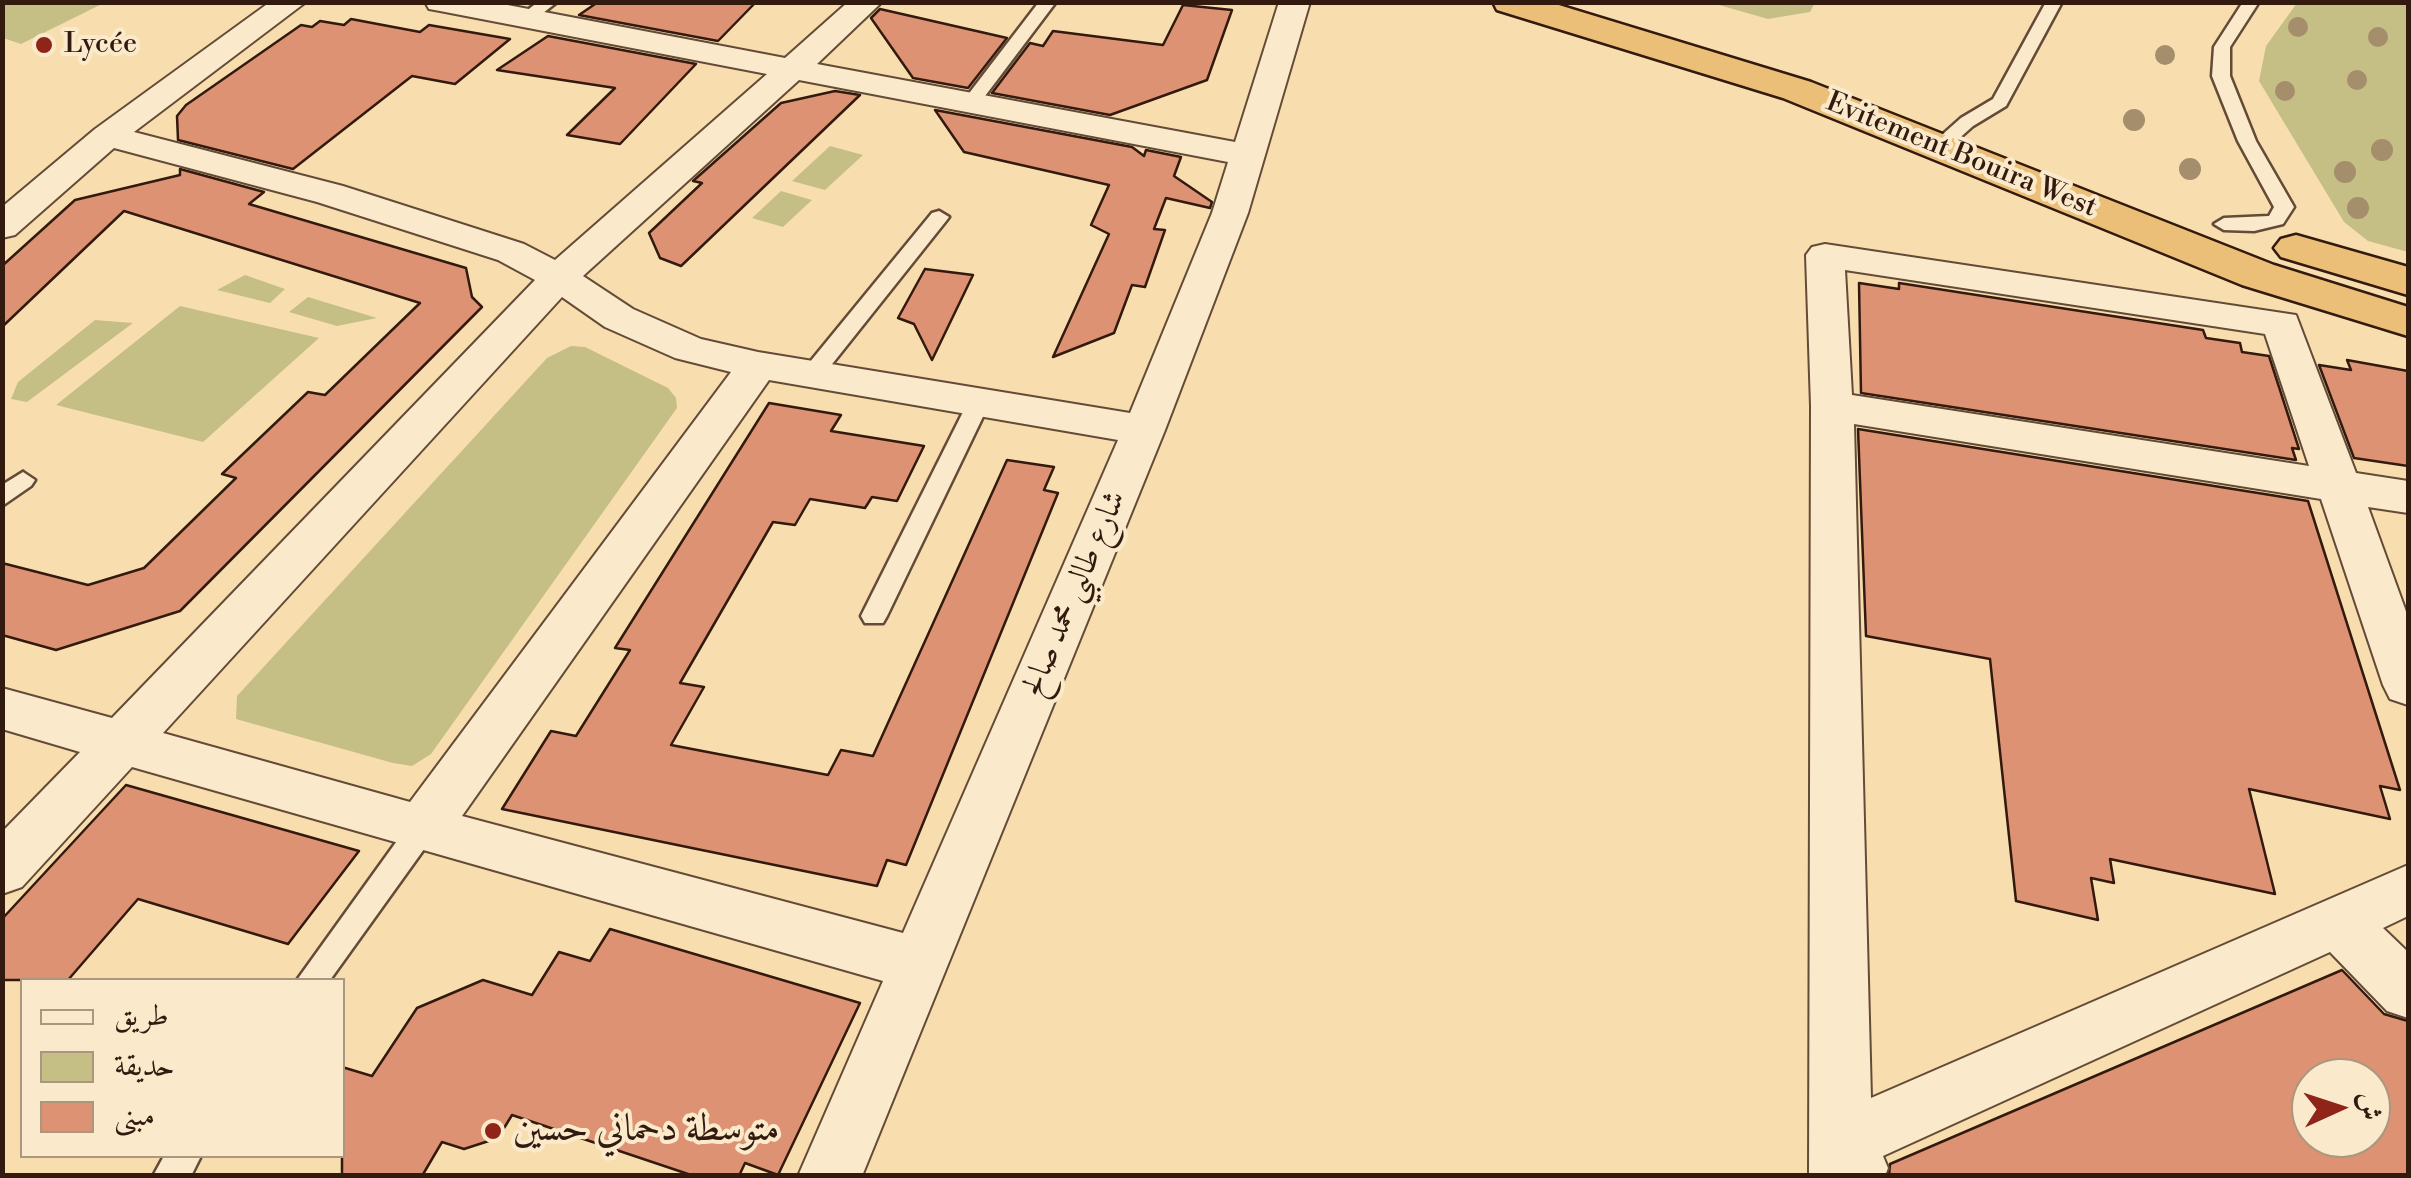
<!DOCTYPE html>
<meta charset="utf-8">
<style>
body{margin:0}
#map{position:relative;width:2411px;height:1178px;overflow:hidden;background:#f8deaf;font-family:"Libre Bodoni",Amiri,serif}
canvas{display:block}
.frame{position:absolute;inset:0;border:5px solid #331a0f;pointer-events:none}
.legend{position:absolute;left:20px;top:978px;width:325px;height:180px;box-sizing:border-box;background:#faeacb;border:2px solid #aa9780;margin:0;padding:12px 18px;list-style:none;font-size:30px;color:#331a0f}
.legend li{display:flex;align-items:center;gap:20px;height:50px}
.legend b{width:50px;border:2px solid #aa9780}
.north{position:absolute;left:2291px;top:1058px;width:100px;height:100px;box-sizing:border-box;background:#faeacb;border:2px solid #aa9780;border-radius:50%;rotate:87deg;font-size:28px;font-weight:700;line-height:40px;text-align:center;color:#331a0f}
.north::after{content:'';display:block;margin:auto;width:35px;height:45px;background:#8f2418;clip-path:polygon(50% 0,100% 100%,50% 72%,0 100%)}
</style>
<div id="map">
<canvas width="2411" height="1178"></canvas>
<div class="frame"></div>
<ul class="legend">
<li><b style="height:12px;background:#faeacb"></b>طريق</li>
<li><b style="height:28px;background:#c5bf86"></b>حديقة</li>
<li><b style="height:28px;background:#dd9273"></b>مبنى</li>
</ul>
<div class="north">ش</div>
</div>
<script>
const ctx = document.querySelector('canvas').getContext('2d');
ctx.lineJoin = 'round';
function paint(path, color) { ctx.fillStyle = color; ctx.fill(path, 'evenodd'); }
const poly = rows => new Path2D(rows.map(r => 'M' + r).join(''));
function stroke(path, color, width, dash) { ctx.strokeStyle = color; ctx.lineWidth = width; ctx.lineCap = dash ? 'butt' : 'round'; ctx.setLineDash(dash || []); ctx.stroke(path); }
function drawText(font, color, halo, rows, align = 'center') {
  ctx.font = font + ' "Libre Bodoni",Amiri,serif'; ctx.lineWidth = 8; ctx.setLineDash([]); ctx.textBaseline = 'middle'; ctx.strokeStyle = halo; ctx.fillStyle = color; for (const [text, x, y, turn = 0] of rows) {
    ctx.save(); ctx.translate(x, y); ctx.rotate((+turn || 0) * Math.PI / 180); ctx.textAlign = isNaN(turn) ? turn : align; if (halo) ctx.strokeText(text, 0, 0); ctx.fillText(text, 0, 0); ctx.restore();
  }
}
paint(poly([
 [3,2,103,2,104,3,21,44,3,38],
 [1712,3,1815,2,1815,3,1810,12,1768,19],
 [2297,3,2408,3,2408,252,2368,241,2344,222,2259,81,2266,46],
 [830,146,863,155,825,190,792,181],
 [781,191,812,200,783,227,752,218],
 [245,275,285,289,270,303,217,290],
 [308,297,377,318,337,326,289,312],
 [180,306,319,338,203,442,56,405],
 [95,320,133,323,27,402,11,399,18,382],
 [571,346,585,347,668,388,676,398,677,408,431,754,412,766,393,763,236,719,237,696,547,358]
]), '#c5bf86');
const building = poly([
 [598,2,756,2,718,41,579,15,598,2],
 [1183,5,1232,10,1207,80,1110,115,992,93,1030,43,1043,46,1053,31,1163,45,1183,5],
 [880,9,1007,38,968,88,913,78,871,18,880,9],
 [351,19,420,32,429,25,510,39,455,84,412,76,293,169,178,140,177,116,186,105,301,25,312,27,320,21,344,25,351,19],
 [548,36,696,64,620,144,567,135,615,88,497,70,548,36],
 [835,91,860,95,681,266,660,258,649,233,702,183,693,181,781,103,835,91],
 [935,110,1132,147,1144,156,1146,150,1181,157,1174,176,1212,202,1210,208,1166,198,1154,229,1165,230,1145,287,1132,285,1114,333,1053,357,1109,234,1091,225,1109,185,964,152,935,110],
 [180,169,264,192,249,204,466,268,472,297,482,307,180,611,56,650,2,635,2,563,88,585,144,568,236,478,222,474,308,392,325,395,420,303,124,211,2,327,2,266,75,200,180,175,180,169],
 [925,269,973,275,932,360,914,324,898,318,925,269],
 [1859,283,1899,289,1899,283,2203,330,2206,338,2240,343,2242,352,2269,356,2299,449,2292,448,2296,460,1861,393,1859,283],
 [2347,360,2408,371,2408,466,2354,458,2319,365,2351,370,2347,360],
 [769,403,841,415,831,431,924,446,897,501,872,497,865,508,810,499,795,525,773,522,680,683,704,687,671,745,828,775,841,750,873,756,1007,460,1054,467,1044,490,1058,493,906,865,887,860,877,886,502,809,551,731,576,736,630,650,615,648,769,403],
 [1858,429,2308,501,2400,790,2380,786,2390,819,2249,789,2275,894,2110,859,2114,883,2091,878,2098,920,2016,901,1990,659,1866,636,1858,429],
 [126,785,359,851,288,944,138,899,68,980,2,980,2,919,126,785],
 [610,929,860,1003,778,1175,745,1163,739,1176,694,1176,512,1115,498,1138,464,1149,442,1142,422,1176,342,1176,342,1067,372,1076,417,1008,483,980,532,995,559,952,590,961,610,929],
 [2342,970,2384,1014,2408,1021,2408,1176,1889,1176,1890,1164,2342,970],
 [2311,1078,2371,1078,2371,1138,2311,1138,2311,1078]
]);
paint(building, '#dd9273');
stroke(building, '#331a0f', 2.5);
const lane = poly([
 [538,2,557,2,533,21,521,21,521,15,538,2],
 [1039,2,1056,2,979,104,967,104,967,96,1039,2],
 [2046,2,2062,2,2006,106,1973,126,1946,150,1934,150,1934,142,1961,118,1993,99,2046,2],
 [2243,2,2259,2,2230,47,2230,76,2256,141,2294,207,2283,224,2254,231,2224,230,2214,224,2224,218,2269,216,2274,207,2238,141,2212,76,2214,47,2243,2],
 [939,211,949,217,946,221,821,378,805,378,802,373,805,368,932,213,939,211],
 [980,393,991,400,887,616,883,623,865,623,861,616,969,400,980,393],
 [23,472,35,480,31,486,2,506,2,485,23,472],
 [422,817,432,820,436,829,432,838,330,980,297,980,412,820,422,817],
 [164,1156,201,1156,191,1176,153,1176,164,1156]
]);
const street = poly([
 [270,2,306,2,134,132,343,186,524,244,555,260,767,74,440,11,429,9,425,2,492,2,785,58,848,2,882,2,817,64,1235,142,1279,2,1310,2,1248,213,1165,430,862,1176,798,1176,883,981,132,767,22,887,2,894,2,832,80,752,2,729,2,688,112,718,535,280,498,260,317,202,114,148,15,235,2,238,2,207,95,129,270,2],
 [799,80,1228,162,1212,213,1130,413,758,352,701,339,633,309,583,276,799,80],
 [562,297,605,327,675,358,731,372,410,802,163,733,562,297],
 [769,380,1118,440,903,933,462,816,769,380],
 [1825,244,2296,315,2356,473,2408,481,2408,513,2368,507,2408,617,2408,705,2390,699,2383,685,2321,499,1854,424,1871,1098,2408,865,2408,916,2383,928,2408,952,2408,1018,2387,1011,2330,952,1883,1156,1888,1168,1885,1176,1809,1176,1811,406,1806,255,1812,247,1825,244],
 [1845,270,2265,334,2309,466,1852,395,1845,270]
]);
const highway = poly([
 [1493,2,1549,2,1811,82,2274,265,2408,307,2408,336,2242,285,1783,98,1497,10,1493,2],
 [2296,235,2408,267,2408,295,2281,257,2274,248,2281,239,2296,235]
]);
stroke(lane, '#644b37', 5);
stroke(street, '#644b37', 4);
stroke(highway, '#331a0f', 5);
paint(lane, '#faeacb');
paint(street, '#faeacb');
paint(highway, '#ecbf78');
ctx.fillStyle = '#a48e6b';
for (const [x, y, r] of [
 [2298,27,10],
 [2378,37,10],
 [2165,55,10],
 [2357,80,10],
 [2285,91,10],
 [2134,120,11],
 [2382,150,11],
 [2190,169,11],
 [2345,172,11],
 [2358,208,11]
]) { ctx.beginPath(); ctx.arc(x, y, r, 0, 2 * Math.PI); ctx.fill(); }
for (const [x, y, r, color] of [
 [44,45,10,"#8f2418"],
 [493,1131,10,"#8f2418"]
]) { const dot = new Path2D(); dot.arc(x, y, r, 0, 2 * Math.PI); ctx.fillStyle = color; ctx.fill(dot); stroke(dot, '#faeacb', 4); }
drawText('28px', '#331a0f', '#faeacb', [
 ["Lycée",64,45]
], 'left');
drawText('28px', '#331a0f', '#faeacb', [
 ["Evitement Bouira West",1961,156,22]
]);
drawText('32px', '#331a0f', '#faeacb', [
 ["شارع طالبي محمد صالح",1075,594,-67]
]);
drawText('38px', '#331a0f', '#faeacb', [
 ["متوسطة دحماني حسين",513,1131]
], 'left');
</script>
